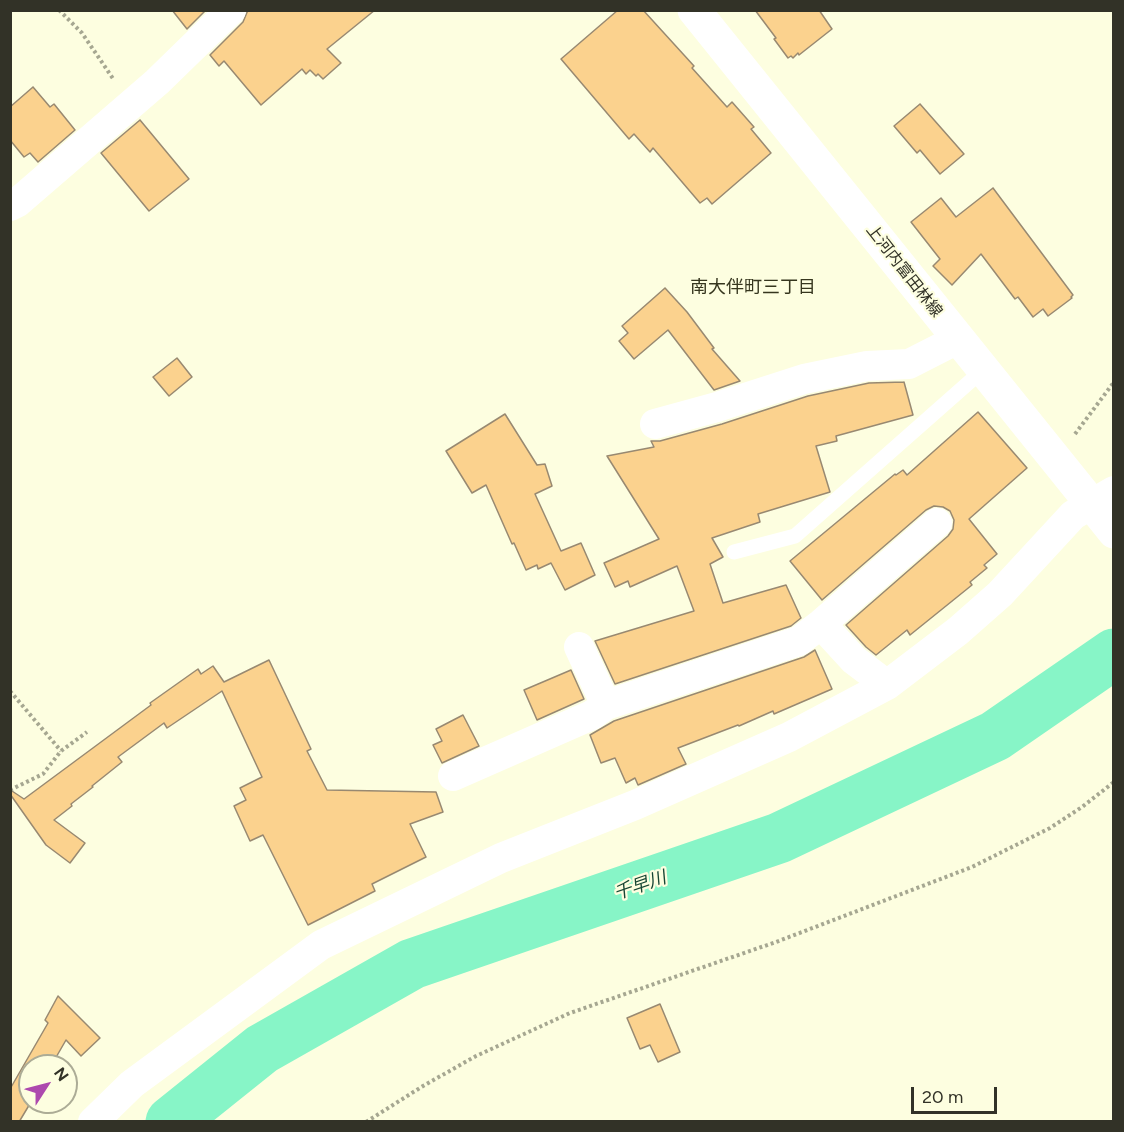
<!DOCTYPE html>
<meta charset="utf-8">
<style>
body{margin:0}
#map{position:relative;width:1124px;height:1132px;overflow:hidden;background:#fdfee0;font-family:Figtree,sans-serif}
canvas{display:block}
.frame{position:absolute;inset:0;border:12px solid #323227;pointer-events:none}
.north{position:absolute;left:18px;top:1054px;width:60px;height:60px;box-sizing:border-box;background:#fdfee0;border:2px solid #acac96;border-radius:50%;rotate:54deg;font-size:16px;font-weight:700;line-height:24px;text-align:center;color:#323227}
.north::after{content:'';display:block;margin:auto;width:21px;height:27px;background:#ad49ae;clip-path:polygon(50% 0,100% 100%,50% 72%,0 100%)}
.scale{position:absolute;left:911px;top:1087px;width:86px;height:27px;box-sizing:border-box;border:3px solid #323227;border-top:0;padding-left:8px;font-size:18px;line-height:21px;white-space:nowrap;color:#323227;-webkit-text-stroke:4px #fdfee0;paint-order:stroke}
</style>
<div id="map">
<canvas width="1124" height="1132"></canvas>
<div class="frame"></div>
<div class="north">N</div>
<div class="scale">20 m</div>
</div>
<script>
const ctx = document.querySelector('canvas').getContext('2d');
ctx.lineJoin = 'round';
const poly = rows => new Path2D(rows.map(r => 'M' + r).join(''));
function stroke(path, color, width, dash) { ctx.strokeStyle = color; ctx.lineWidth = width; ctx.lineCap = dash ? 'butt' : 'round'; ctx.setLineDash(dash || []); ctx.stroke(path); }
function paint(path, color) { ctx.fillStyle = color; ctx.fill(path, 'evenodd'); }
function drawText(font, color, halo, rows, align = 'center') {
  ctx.font = font + ' Figtree,"Noto Sans JP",sans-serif'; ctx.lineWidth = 4.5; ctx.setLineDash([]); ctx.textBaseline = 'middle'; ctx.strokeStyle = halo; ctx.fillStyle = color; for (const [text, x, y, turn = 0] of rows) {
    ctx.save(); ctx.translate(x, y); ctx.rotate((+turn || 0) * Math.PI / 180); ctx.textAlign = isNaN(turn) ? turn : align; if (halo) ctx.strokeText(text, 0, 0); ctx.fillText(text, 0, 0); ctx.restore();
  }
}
stroke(poly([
 [171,1122,262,1049,412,964,779,838,995,736,1114,654]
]), '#87f5c7', 51);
const building = poly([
 [172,10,206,10,187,29,172,10],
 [248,10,375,10,327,49,341,63,323,79,318,74,316,76,310,70,306,74,302,69,261,105,224,61,219,66,210,55,243,22,248,10],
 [618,10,643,10,694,66,692,68,727,107,732,102,754,127,751,129,771,153,712,204,707,198,700,203,653,148,650,152,634,134,629,139,561,59,618,10],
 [755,10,819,10,832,29,799,55,798,53,793,58,791,56,788,58,774,39,776,38,755,10],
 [33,87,50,107,54,104,75,130,38,162,30,153,24,157,10,140,10,107,33,87],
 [920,104,964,154,940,174,920,150,917,153,894,126,920,104],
 [140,120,189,179,149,211,101,153,140,120],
 [993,188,1073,295,1071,297,1072,298,1048,316,1043,309,1033,317,1018,297,1015,299,981,254,952,285,933,266,940,259,911,222,941,198,956,217,993,188],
 [665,288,687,312,714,348,712,349,740,381,714,390,668,330,634,359,619,341,628,333,622,326,665,288],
 [177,358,192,377,169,396,153,377,177,358],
 [904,382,913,415,836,436,837,441,816,446,830,492,758,514,760,522,712,538,723,557,710,564,723,603,786,585,801,618,791,626,615,684,595,641,694,611,677,566,630,587,628,581,615,587,604,563,659,539,607,456,654,447,651,441,660,441,722,424,808,396,869,383,904,382],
 [978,412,1027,468,969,519,997,554,984,565,987,568,970,582,972,585,910,635,907,630,876,655,866,647,846,625,948,536,953,529,954,520,950,511,943,507,934,506,926,510,822,600,790,561,895,474,896,475,903,470,907,475,978,412],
 [505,414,537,465,545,464,552,486,535,494,561,551,581,543,595,575,565,590,551,563,538,569,537,565,526,570,514,543,512,544,486,485,472,493,446,451,505,414],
 [815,650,832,689,774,714,773,711,739,726,738,725,678,748,686,764,638,785,635,778,626,783,615,758,601,763,590,735,614,721,804,657,815,650],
 [269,660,311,749,307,751,327,790,436,792,443,812,410,824,426,857,372,884,375,891,308,925,263,835,250,841,234,806,246,800,240,788,262,777,222,691,167,728,164,723,118,757,122,762,92,786,93,787,71,804,72,806,54,820,85,843,70,863,46,845,10,794,12,791,24,799,151,705,150,703,198,669,201,674,213,666,224,682,269,660],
 [571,670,584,699,537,720,524,690,571,670],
 [463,715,479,746,442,763,433,745,442,741,436,729,463,715],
 [58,996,100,1038,81,1056,66,1040,51,1066,30,1066,31,1102,19,1122,10,1122,10,1089,48,1023,45,1020,58,996],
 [660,1004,680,1052,658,1062,650,1045,640,1049,627,1018,660,1004]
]);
paint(building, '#fbd28e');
stroke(building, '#988971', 1.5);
stroke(poly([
 [59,10,82,33,114,80],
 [1075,434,1114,382],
 [10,691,61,751],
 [10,790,43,774,61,751,87,732],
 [366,1122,423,1086,476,1056,570,1013,776,942,972,867,1050,828,1082,807,1114,782]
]), '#a6a791', 4, [3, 3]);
stroke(poly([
 [734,552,795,536,983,370]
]), '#fff', 15);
stroke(poly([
 [10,206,18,202,157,82,231,10],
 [655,424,717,407,804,379,867,366,909,364,958,339],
 [821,624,854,660,887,685],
 [579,647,606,705,799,641,821,624,937,523],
 [453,776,592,715,606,705],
 [93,1122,132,1084,321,945,501,858,635,805,789,737,887,685,958,631,1000,594,1073,515,1114,491]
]), '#fff', 30);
stroke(poly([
 [694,10,1114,532]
]), '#fff', 33);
drawText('16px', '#323227', '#fdfee0', [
 ["上河内富田林線",904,271,52]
]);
drawText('18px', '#36361e', '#fdfee0', [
 ["南大伴町三丁目",753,288]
]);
drawText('italic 18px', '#164533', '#fdfee0', [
 ["千早川",640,886,-19]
]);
</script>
